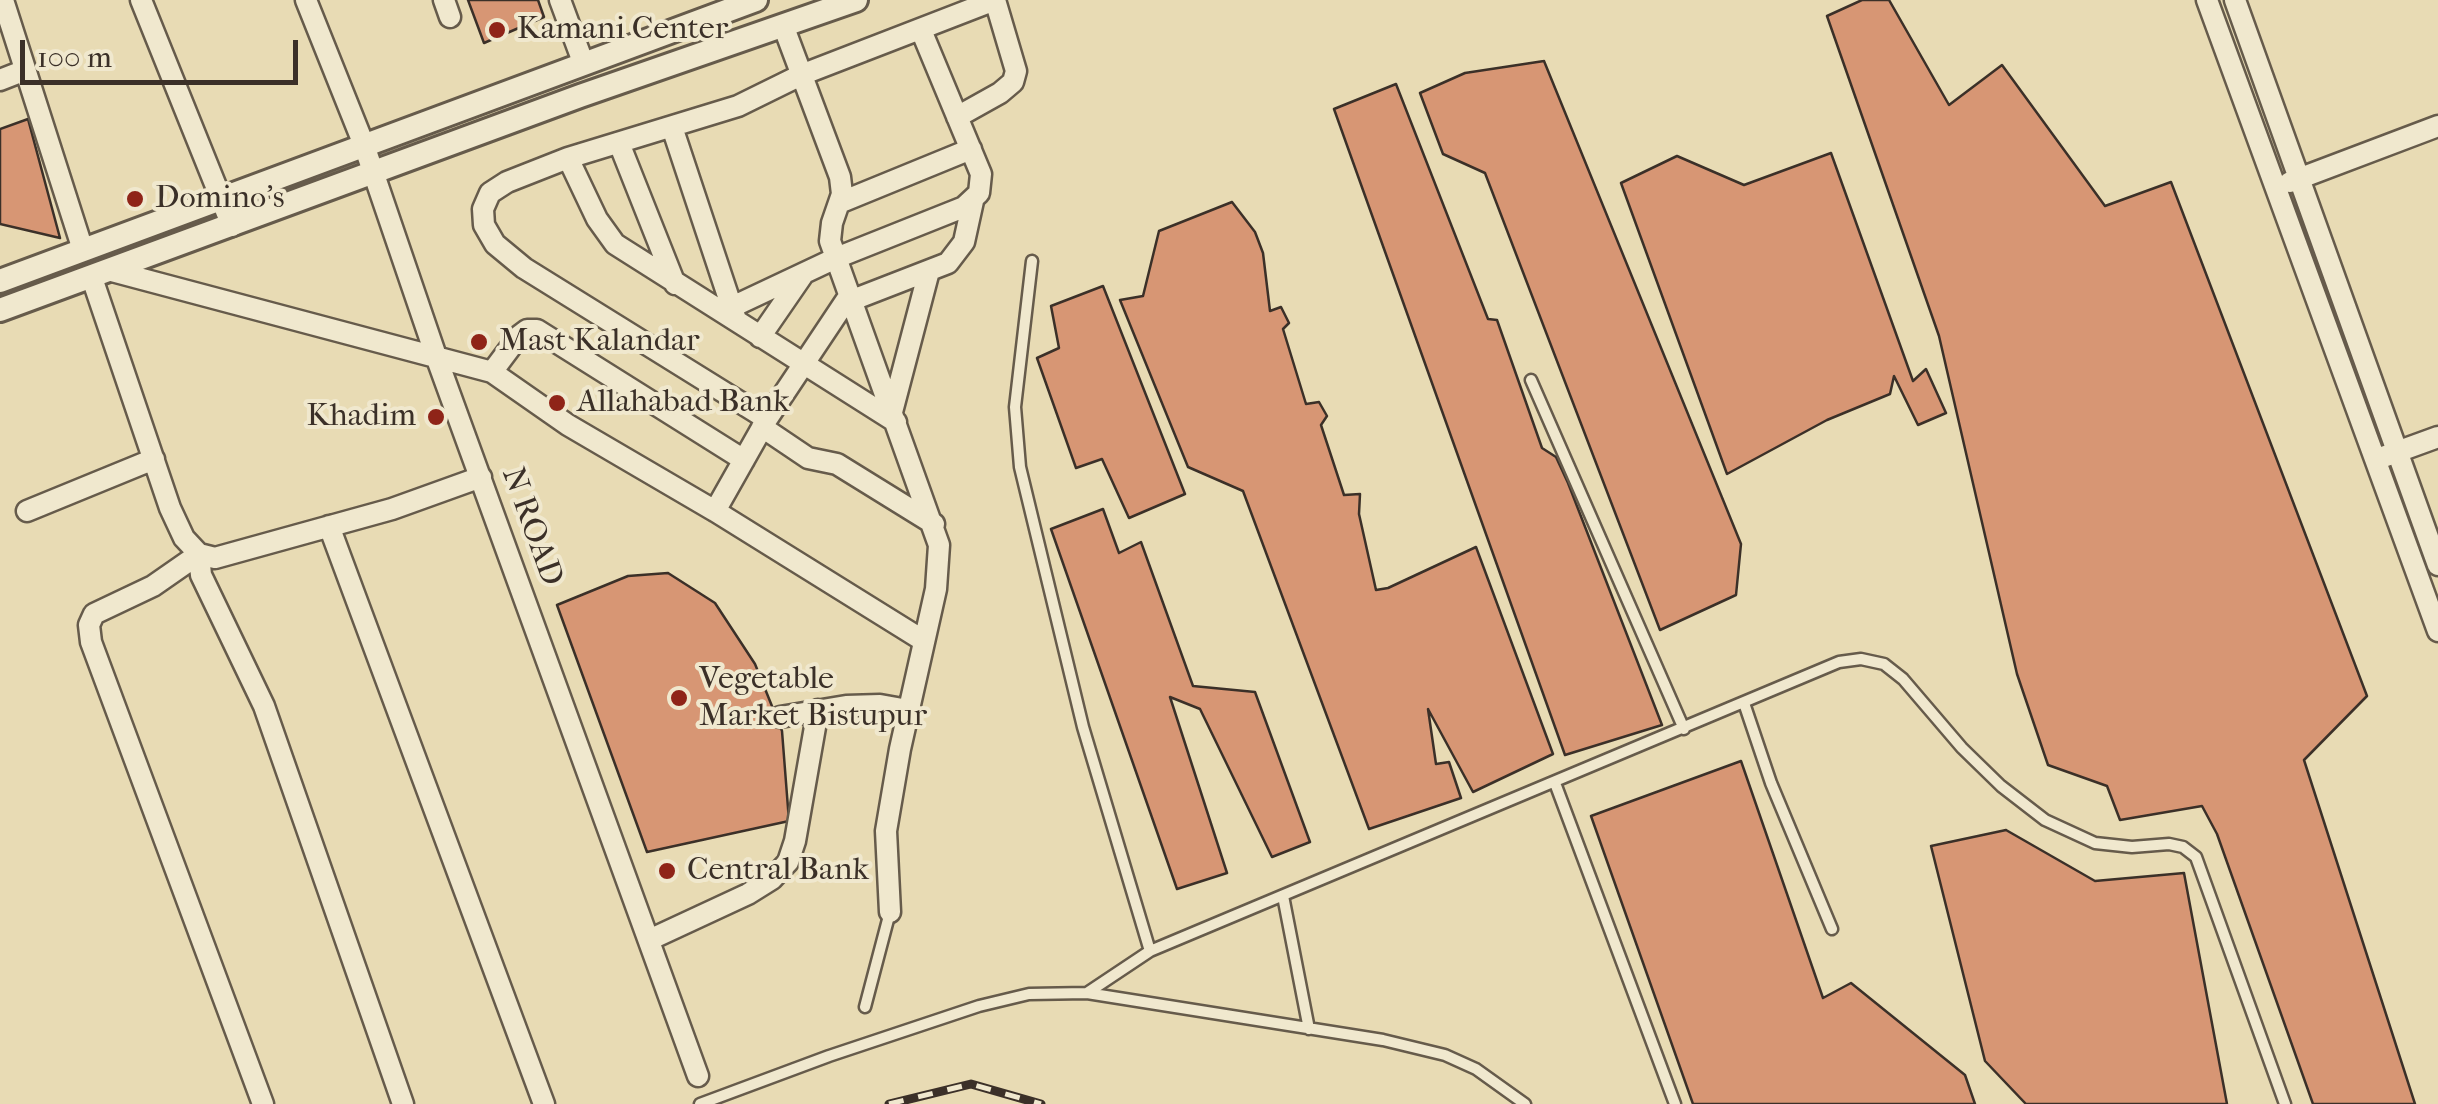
<!DOCTYPE html>
<style>
body{margin:0}
#map{position:relative;width:2438px;height:1104px;overflow:hidden;background:#e8dbb4;font-family:"IM FELL French Canon",serif}
canvas{display:block}
.scale{position:absolute;left:20px;top:40px;width:278px;height:45px;box-sizing:border-box;border:5px solid #3b3028;border-top:0;padding-left:12px;font-size:30px;line-height:35px;white-space:nowrap;color:#3b3028;-webkit-text-stroke:8px #f0e8ce;paint-order:stroke}
</style>
<div id="map">
<canvas width="2438" height="1104"></canvas>
<div class="scale">100 m</div>
</div>
<script>
const ctx = document.querySelector('canvas').getContext('2d');
ctx.lineJoin = 'round';
function paint(path, color) { ctx.fillStyle = color; ctx.fill(path, 'evenodd'); }
const poly = rows => new Path2D(rows.map(r => 'M' + r).join(''));
function stroke(path, color, width, dash) { ctx.strokeStyle = color; ctx.lineWidth = width; ctx.lineCap = dash ? 'butt' : 'round'; ctx.setLineDash(dash || []); ctx.stroke(path); }
function drawText(font, color, halo, rows, align = 'center') {
  ctx.font = font + ' "IM FELL French Canon",serif'; ctx.lineWidth = 8; ctx.setLineDash([]); ctx.textBaseline = 'middle'; ctx.strokeStyle = halo; ctx.fillStyle = color; for (const [text, x, y, turn = 0] of rows) {
    ctx.save(); ctx.translate(x, y); ctx.rotate((+turn || 0) * Math.PI / 180); ctx.textAlign = isNaN(turn) ? turn : align; if (halo) ctx.strokeText(text, 0, 0); ctx.fillText(text, 0, 0); ctx.restore();
  }
}
const building = poly([
 [468,0,538,0,544,17,484,43,468,0],
 [1862,0,1889,0,1949,105,2002,65,2105,206,2171,182,2367,696,2304,760,2415,1104,2313,1104,2217,834,2202,806,2120,820,2107,786,2048,765,2017,674,1939,336,1827,16,1862,0],
 [1544,61,1741,544,1736,595,1660,630,1485,173,1443,154,1420,93,1465,73,1544,61],
 [1396,84,1488,319,1497,320,1542,448,1556,457,1568,483,1662,725,1565,755,1334,109,1396,84],
 [28,119,60,238,0,224,0,129,28,119],
 [1831,153,1913,381,1926,369,1946,413,1918,425,1894,376,1890,394,1827,420,1727,474,1621,183,1677,156,1744,185,1831,153],
 [1232,202,1255,232,1263,253,1270,311,1281,307,1289,323,1283,329,1306,404,1319,402,1327,416,1321,425,1344,495,1360,494,1359,514,1376,590,1388,588,1476,547,1553,754,1473,792,1428,709,1436,764,1449,762,1461,798,1369,829,1243,491,1188,467,1120,300,1143,296,1159,231,1232,202],
 [1103,286,1185,494,1129,518,1102,459,1076,468,1037,358,1059,348,1051,306,1103,286],
 [1103,509,1119,553,1141,542,1193,686,1255,692,1310,842,1272,857,1200,709,1170,697,1227,873,1177,889,1051,529,1103,509],
 [668,573,715,603,755,664,782,731,789,821,647,852,557,605,628,576,668,573],
 [1741,761,1823,998,1851,983,1965,1075,1975,1104,1693,1104,1591,816,1741,761],
 [2006,830,2095,881,2184,873,2227,1104,2026,1104,1985,1061,1931,846,2006,830]
]);
paint(building, '#d79674');
stroke(building, '#3b3028', 2.5);
const service = poly([
 [1032,261,1015,407,1020,467,1083,727,1150,951],
 [1531,380,1684,729],
 [1744,703,1771,783,1832,929],
 [1555,783,1675,1104],
 [1283,896,1309,1029],
 [1087,993,1150,951,1839,662,1861,659,1884,664,1903,679,1962,748,2001,786,2045,820,2095,843,2132,847,2169,844,2183,847,2196,857,2285,1104],
 [865,1007,890,912],
 [700,1104,829,1056,979,1006,1029,994,1087,993,1383,1040,1445,1055,1476,1069,1525,1104]
]);
const minor = poly([
 [3,0,83,250],
 [141,0,232,226],
 [306,0,364,145,437,359,698,1076],
 [444,0,450,17],
 [560,0,583,62],
 [2207,0,2438,631],
 [2235,0,2438,565],
 [783,25,840,177,842,194,832,223,830,241,939,545,936,589,900,749,886,831,890,912],
 [0,80,23,71],
 [957,117,1000,93,1013,82,1016,71,995,0],
 [672,127,736,320],
 [619,143,675,284],
 [568,158,597,219,615,244,896,422],
 [2290,182,2438,126],
 [839,203,971,149],
 [112,271,492,372,568,425,715,511,924,641],
 [92,278,170,508,184,538,199,554,215,558,392,509,481,477],
 [850,301,948,263,964,242,973,201],
 [732,307,836,258,964,207,979,193,981,174,921,30],
 [760,337,802,276],
 [492,372,519,336,527,330,537,330,744,460],
 [892,412,929,271],
 [767,419,524,268,495,244,484,225,483,209,490,193,507,182,568,158,738,106,801,75,995,0],
 [762,427,808,458,837,464,934,524],
 [2383,457,2438,437],
 [27,511,154,459],
 [715,511,767,419,849,296],
 [329,526,544,1104],
 [199,554,153,586,94,614,89,625,91,642,263,1104],
 [199,554,201,575,264,706,403,1104],
 [780,717,846,706,880,705,908,710],
 [649,940,748,894,772,879,788,862,795,841,818,710]
]);
const tertiary = poly([
 [0,281,756,0],
 [0,310,580,96,856,0]
]);
stroke(service, '#665b4b', 15);
stroke(minor, '#665b4b', 25);
stroke(tertiary, '#665b4b', 28);
stroke(service, '#f0e8ce', 10);
stroke(minor, '#f0e8ce', 20);
stroke(tertiary, '#f0e8ce', 22);
const rail = poly([
 [889,1104,971,1084,1041,1104]
]);
stroke(rail, '#3b3028', 9);
stroke(rail, '#f0e8ce', 5, [15]);
for (const [x, y, r, color] of [
 [497,30,10,"#8f2418"],
 [135,199,10,"#8f2418"],
 [479,342,10,"#8f2418"],
 [557,403,10,"#8f2418"],
 [436,417,10,"#8f2418"],
 [679,698,10,"#8f2418"],
 [667,871,10,"#8f2418"]
]) { const dot = new Path2D(); dot.arc(x, y, r, 0, 2 * Math.PI); ctx.fillStyle = color; ctx.fill(dot); stroke(dot, '#f0e8ce', 4); }
drawText('32px', '#3b3028', '#f0e8ce', [
 ["Kamani Center",517,30],
 ["Domino's",155,199],
 ["Mast Kalandar",499,342],
 ["Allahabad Bank",577,403],
 ["Khadim",416,417,"right"],
 ["Vegetable",699,680],
 ["Market Bistupur",699,717],
 ["Central Bank",687,871]
], 'left');
drawText('32px', '#3b3028', '#f0e8ce', [
 ["N ROAD",531,527,70]
]);
</script>
